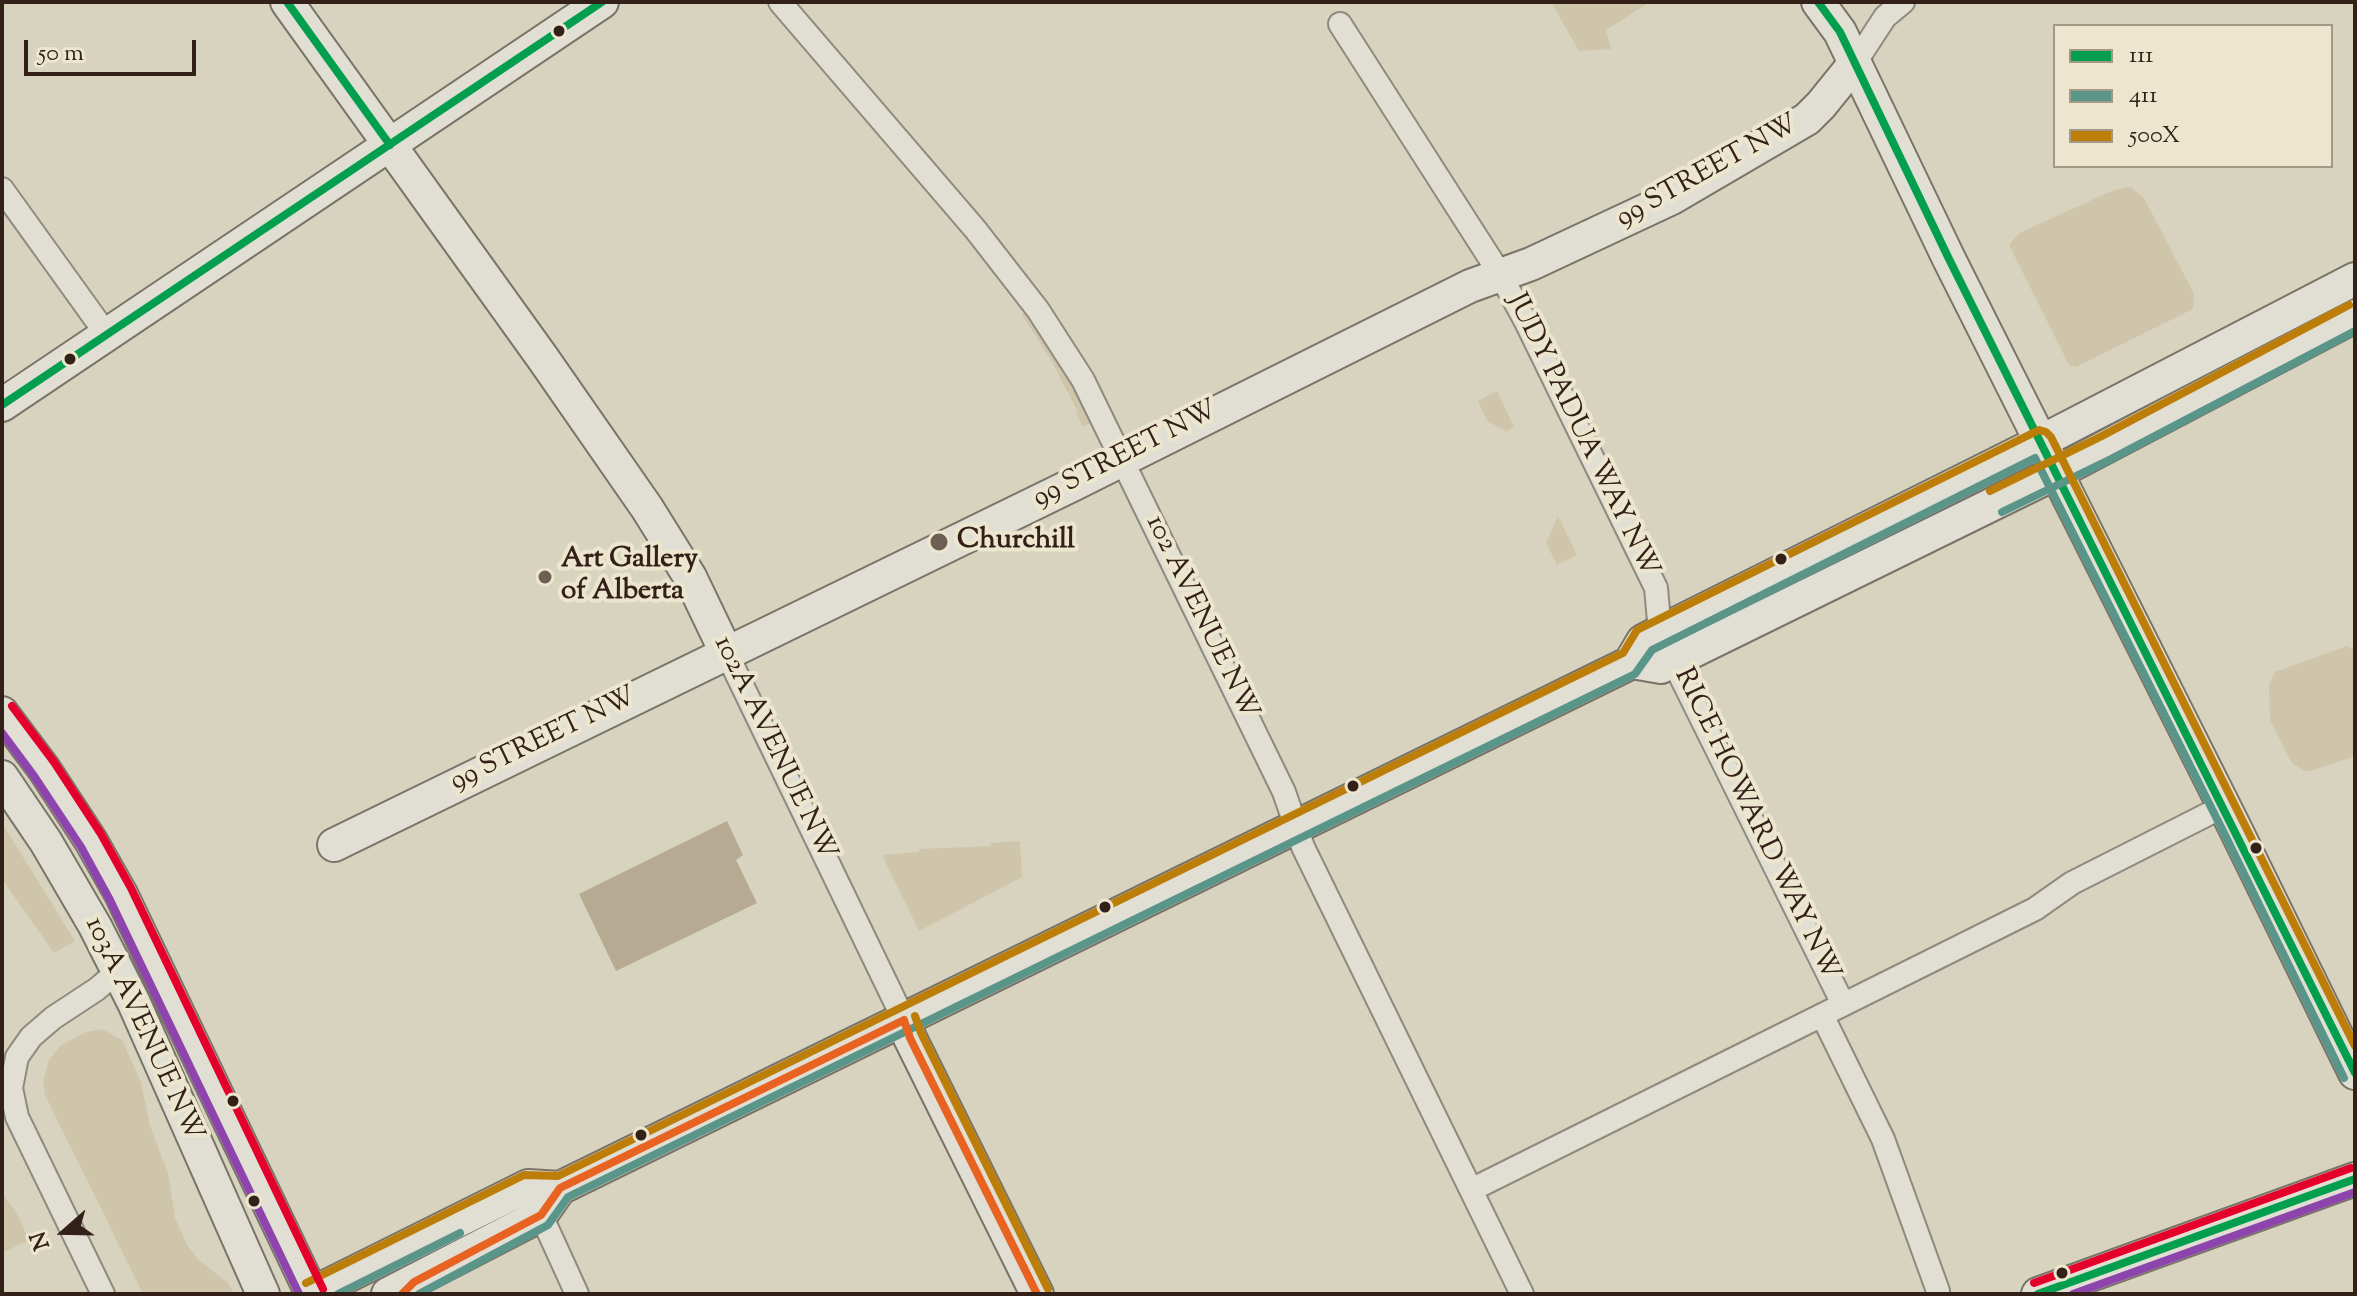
<!DOCTYPE html>
<style>
body{margin:0}
#map{position:relative;width:2357px;height:1296px;overflow:hidden;background:#d8d3be;font-family:"Sorts Mill Goudy",serif}
canvas{display:block}
.frame{position:absolute;inset:0;border:4px solid #332119;pointer-events:none}
.legend{position:absolute;left:2053px;top:24px;width:280px;height:144px;box-sizing:border-box;background:#ede6ce;border:2px solid #a39786;margin:0;padding:10px 14px;list-style:none;font-size:24px;color:#332119}
.legend li{display:flex;align-items:center;gap:16px;height:40px}
.legend b{width:40px;border:2px solid #a39786}
.north{position:absolute;left:24px;top:1192px;width:80px;height:80px;-webkit-text-stroke:6px #ede6ce;paint-order:stroke;rotate:250deg;font-size:22px;font-weight:700;line-height:32px;text-align:center;color:#332119}
.north::after{content:'';display:block;margin:auto;width:28px;height:36px;background:#332119;clip-path:polygon(50% 0,100% 100%,50% 72%,0 100%)}
.scale{position:absolute;left:24px;top:40px;width:172px;height:36px;box-sizing:border-box;border:4px solid #332119;border-top:0;padding-left:10px;font-size:24px;line-height:28px;white-space:nowrap;color:#332119;-webkit-text-stroke:6px #ede6ce;paint-order:stroke}
</style>
<div id="map">
<canvas width="2357" height="1296"></canvas>
<div class="frame"></div>
<ul class="legend">
<li><b style="height:10px;background:#039f4e"></b>111</li>
<li><b style="height:10px;background:#599589"></b>411</li>
<li><b style="height:10px;background:#bc7e08"></b>500X</li>
</ul>
<div class="north">N</div>
<div class="scale">50 m</div>
</div>
<script>
const ctx = document.querySelector('canvas').getContext('2d');
ctx.lineJoin = 'round';
function paint(path, color) { ctx.fillStyle = color; ctx.fill(path, 'evenodd'); }
const poly = rows => new Path2D(rows.map(r => 'M' + r).join(''));
function stroke(path, color, width, dash) { ctx.strokeStyle = color; ctx.lineWidth = width; ctx.lineCap = dash ? 'butt' : 'round'; ctx.setLineDash(dash || []); ctx.stroke(path); }
function drawText(font, color, halo, rows, align = 'center') {
  ctx.font = font + ' "Sorts Mill Goudy",serif'; ctx.lineWidth = 8; ctx.setLineDash([]); ctx.textBaseline = 'middle'; ctx.strokeStyle = halo; ctx.fillStyle = color; for (const [text, x, y, turn = 0] of rows) {
    ctx.save(); ctx.translate(x, y); ctx.rotate((+turn || 0) * Math.PI / 180); ctx.textAlign = isNaN(turn) ? turn : align; if (halo) ctx.strokeText(text, 0, 0); ctx.fillText(text, 0, 0); ctx.restore();
  }
}
paint(poly([
 [1551,2,1650,2,1606,30,1611,49,1579,51],
 [2131,187,2144,198,2194,294,2193,309,2076,367,2069,365,2009,245,2019,233,2114,190],
 [1025,312,1056,356,1093,422,1083,427,1076,413,1078,412,1050,358,1022,315],
 [1497,391,1514,427,1507,431,1488,422,1478,401],
 [1558,516,1577,555,1557,565,1546,543],
 [2347,646,2355,650,2355,756,2311,771,2304,771,2292,763,2270,720,2269,685,2275,672],
 [2,823,75,941,54,953,2,879],
 [1020,841,1022,877,919,931,882,855,919,852,919,849,991,846,991,843],
 [102,1029,122,1040,141,1082,150,1126,168,1173,175,1218,187,1245,199,1260,228,1283,234,1294,143,1294,45,1095,43,1081,49,1060,60,1046,86,1032],
 [2,1194,15,1210,29,1240,2,1253]
]), '#cec5aa');
paint(poly([
 [727,821,743,855,736,860,757,903,616,971,579,894]
]), '#b6ab92');
const street = poly([
 [780,2,975,229,1038,310,1083,380,1284,792,1303,847,1522,1294],
 [1340,24,1500,274,1526,322,1656,588,1660,632,1673,661,1843,1004],
 [1855,63,1885,17,1903,2],
 [2,189,107,335],
 [726,652,904,1020],
 [1822,1015,1883,1139,1938,1291],
 [1471,1190,2035,909,2072,883,2224,806],
 [535,1202,577,1294],
 [103,1294,17,1117,11,1088,17,1057,31,1037,53,1018,97,989,118,971]
]);
const secondary = poly([
 [287,2,542,357,647,508,690,577,726,652],
 [1818,2,1840,32,1949,259,2234,826,2355,1073],
 [2,405,602,2],
 [1632,662,1661,667,2056,473,2355,316],
 [2,713,44,769,91,841,121,894,312,1294],
 [2,777,46,842,95,926,134,1003,263,1294],
 [334,845,1074,484,1470,286,1531,264,1672,198,1807,119,1821,105,1855,63],
 [904,1020,910,1038,1037,1294],
 [311,1294,528,1186,560,1188],
 [388,1294,541,1215,560,1188,1630,663,1643,641,1660,632,2040,442,2355,279],
 [2038,1294,2355,1179]
]);
stroke(street, '#908a7e', 26);
stroke(secondary, '#797368', 36);
stroke(street, '#e1ded4', 22);
stroke(secondary, '#e1ded4', 32);
stroke(poly([
 [287,2,390,145],
 [1818,2,1840,32,1949,259,2355,1073],
 [2,405,602,2],
 [2038,1294,2355,1179]
]), '#039f4e', 8);
stroke(poly([
 [2002,512,2111,459,2355,331],
 [338,1294,460,1233],
 [419,1294,548,1225,568,1197,1635,674,1652,650,2035,458,2223,831,2344,1078]
]), '#599589', 8);
stroke(poly([
 [1990,491,2100,437,2349,305],
 [915,1016,921,1033,1048,1289],
 [306,1283,524,1175,558,1176,1623,653,1637,630,2039,430,2046,432,2051,437,2355,1046]
]), '#bc7e08', 8);
stroke(poly([
 [2,733,34,776,81,847,110,900,299,1294],
 [2073,1294,2355,1192]
]), '#8e44ad', 8);
stroke(poly([
 [12,706,54,762,101,834,131,888,323,1289],
 [2034,1283,2351,1168]
]), '#e4002b', 8);
stroke(poly([
 [402,1294,414,1282,541,1215,560,1188,904,1020,910,1038,1037,1294]
]), '#e86222', 8);
for (const [x, y, r, color] of [
 [559,31,7,"#332119"],
 [70,359,7,"#332119"],
 [939,542,10,"#6d5f53"],
 [1781,559,7,"#332119"],
 [545,577,8,"#6d5f53"],
 [1353,786,7,"#332119"],
 [2256,848,7,"#332119"],
 [1105,907,7,"#332119"],
 [233,1101,7,"#332119"],
 [641,1135,7,"#332119"],
 [254,1201,7,"#332119"],
 [2062,1273,7,"#332119"]
]) { const dot = new Path2D(); dot.arc(x, y, r, 0, 2 * Math.PI); ctx.fillStyle = color; ctx.fill(dot); stroke(dot, '#ede6ce', 3); }
drawText('28px', '#332119', '#ede6ce', [
 ["99 STREET NW",1708,173,-29],
 ["JUDY PADUA WAY NW",1581,436,64],
 ["99 STREET NW",1126,456,-27],
 ["102 AVENUE NW",1200,618,64],
 ["99 STREET NW",544,741,-26],
 ["102A AVENUE NW",773,749,64],
 ["RICE HOWARD WAY NW",1755,825,64],
 ["103A AVENUE NW",142,1030,65]
]);
drawText('bold 28px', '#332119', '#ede6ce', [
 ["Churchill",957,542],
 ["Art Gallery",561,561],
 ["of Alberta",561,593]
], 'left');
</script>
